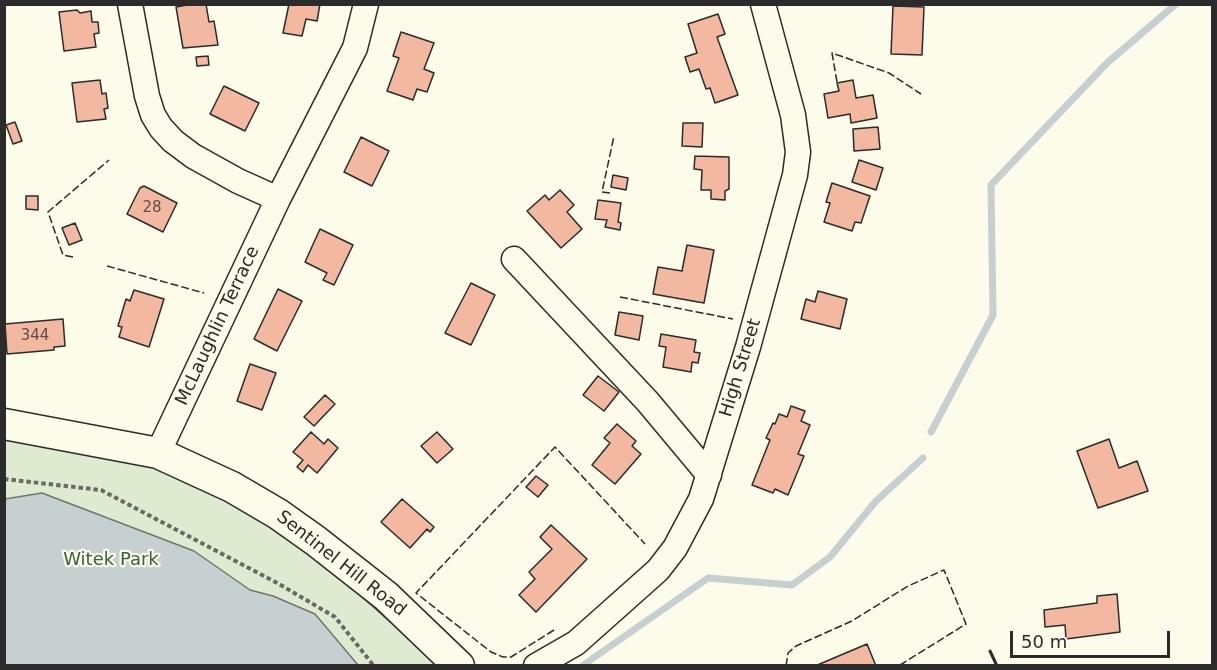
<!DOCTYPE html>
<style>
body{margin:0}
#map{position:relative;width:1217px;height:670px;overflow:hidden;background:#fdfbea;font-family:"DejaVu Sans",sans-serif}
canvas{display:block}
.frame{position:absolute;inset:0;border:6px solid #2b2b2b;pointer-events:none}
.scale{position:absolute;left:1010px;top:631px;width:160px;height:27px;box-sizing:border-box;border:3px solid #2b2b2b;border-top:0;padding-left:8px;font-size:18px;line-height:21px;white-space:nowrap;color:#2b2b2b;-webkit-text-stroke:4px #fdfbea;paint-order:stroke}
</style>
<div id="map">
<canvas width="1217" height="670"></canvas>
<div class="frame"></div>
<div class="scale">50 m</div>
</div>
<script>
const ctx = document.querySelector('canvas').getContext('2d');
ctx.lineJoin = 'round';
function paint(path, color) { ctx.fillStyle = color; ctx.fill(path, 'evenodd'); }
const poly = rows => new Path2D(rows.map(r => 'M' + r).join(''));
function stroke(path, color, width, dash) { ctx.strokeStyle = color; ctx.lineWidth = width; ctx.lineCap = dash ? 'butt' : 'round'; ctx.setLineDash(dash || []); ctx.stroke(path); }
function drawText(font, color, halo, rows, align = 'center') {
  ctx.font = font + ' "DejaVu Sans",sans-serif'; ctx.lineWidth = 4.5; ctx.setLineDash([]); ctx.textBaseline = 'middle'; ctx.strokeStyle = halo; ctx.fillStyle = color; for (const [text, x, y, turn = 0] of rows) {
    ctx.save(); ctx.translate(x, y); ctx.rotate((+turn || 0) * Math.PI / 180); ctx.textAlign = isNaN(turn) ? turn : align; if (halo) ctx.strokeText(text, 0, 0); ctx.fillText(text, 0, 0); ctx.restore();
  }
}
const green = poly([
 [4,430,158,465,236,503,319,559,439,665,5,665,4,430]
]);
paint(green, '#deebd1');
stroke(green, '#74746e', 1.5);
const water = poly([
 [42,493,194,551,250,590,273,596,315,614,358,665,5,665,5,499,42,493]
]);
paint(water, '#c7d0d0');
stroke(water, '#74746e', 1.5);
stroke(poly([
 [931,432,993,315,991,185,1107,63,1176,4],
 [582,666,708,578,792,585,830,557,876,501,923,458]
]), '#c7d0d0', 7);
const building = poly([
 [193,4,206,4,209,22,214,21,218,45,183,48,176,7,193,4],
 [289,4,320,4,317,21,306,19,302,36,283,33,289,4],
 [893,6,924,7,922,55,891,54,893,6],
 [77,10,80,13,91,11,92,22,98,22,99,33,94,34,96,47,64,51,59,12,77,10],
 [718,14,725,34,717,37,738,95,715,103,710,88,706,89,699,69,690,72,685,57,697,53,688,24,718,14],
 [401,32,434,43,424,69,434,73,427,92,417,89,413,100,387,91,399,58,393,56,401,32],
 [208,56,209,65,197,66,196,57,208,56],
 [100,80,102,94,106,93,108,108,104,109,106,119,77,122,72,83,100,80],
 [853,80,856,98,873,95,877,118,851,123,850,114,828,118,824,94,839,91,837,83,853,80],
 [224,86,259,103,245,131,210,114,224,86],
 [15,122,22,141,13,144,6,125,15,122],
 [683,123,703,123,702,147,682,146,683,123],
 [878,127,880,149,854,151,853,129,878,127],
 [361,137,389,151,372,186,344,172,361,137],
 [695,156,729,157,729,189,725,191,725,200,711,199,711,190,701,190,702,170,694,169,695,156],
 [859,160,883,168,876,190,852,182,859,160],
 [613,175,628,178,626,190,611,187,613,175],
 [832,183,870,196,861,223,855,222,852,231,824,222,830,203,826,202,832,183],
 [144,186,177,203,163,232,127,214,140,188,144,186],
 [560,190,574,205,567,212,582,229,561,248,527,211,545,195,549,200,560,190],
 [26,196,38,196,38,210,26,209,26,196],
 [598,200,621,203,618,222,621,223,620,230,605,227,607,220,595,219,598,200],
 [75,223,82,240,69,245,62,228,75,223],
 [320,229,353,245,334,285,323,280,327,273,305,262,320,229],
 [687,245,714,250,704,303,653,294,658,267,682,271,687,245],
 [471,283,495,295,471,345,445,333,471,283],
 [278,289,302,301,277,351,254,339,278,289],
 [134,290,164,299,149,347,119,337,122,327,118,326,126,299,130,301,134,290],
 [818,291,847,299,840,329,801,319,806,299,815,302,818,291],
 [619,312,643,316,639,340,615,335,619,312],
 [63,319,65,346,54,347,54,350,7,354,5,324,63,319],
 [661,334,696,340,694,352,700,353,698,363,692,362,691,372,663,367,666,347,659,346,661,334],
 [250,364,276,373,262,410,237,401,250,364],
 [598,376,619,392,604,411,583,395,598,376],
 [325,395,335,404,314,426,304,417,325,395],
 [791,406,805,411,801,421,810,425,798,454,804,456,788,495,775,489,773,493,752,485,770,440,766,438,773,423,775,424,779,414,787,417,791,406],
 [617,424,636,441,632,446,641,454,615,484,592,465,610,443,604,438,617,424],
 [311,432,324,444,328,439,338,448,317,473,308,465,303,472,297,467,303,460,293,452,311,432],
 [437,432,453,449,437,463,421,446,437,432],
 [1109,439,1119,468,1137,461,1148,491,1098,508,1077,451,1109,439],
 [536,476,548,485,538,497,526,487,536,476],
 [402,499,434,527,430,532,427,529,410,548,381,522,402,499],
 [551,525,587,559,536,612,519,595,535,579,529,572,552,549,540,537,551,525],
 [1117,594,1120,632,1066,639,1065,625,1045,627,1044,610,1097,603,1097,596,1117,594],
 [867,644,876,666,815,666,867,644]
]);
paint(building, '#f2b8a0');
stroke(building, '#2b2b2b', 1.5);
const minor = poly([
 [130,4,147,96,153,115,161,128,173,141,193,156,238,181,278,199],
 [514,259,648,402,709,475],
 [158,453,278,199,355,48,366,4],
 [536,666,576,643,658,570,675,548,701,499,748,347,795,175,798,152,793,115,763,4]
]);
const major = poly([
 [4,424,158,453,232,487,278,514,316,541,386,596,459,666]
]);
stroke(minor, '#2b2b2b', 27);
stroke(major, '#2b2b2b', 33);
stroke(poly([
 [4,479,101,490,279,584,335,617,374,666]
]), '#6a6964', 4, [4.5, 3]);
stroke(minor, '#fdfbea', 24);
stroke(major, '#fdfbea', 30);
stroke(poly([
 [837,82,832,53,889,73,921,94],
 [610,193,602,192,614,136],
 [73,257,63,255,48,212,109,160],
 [107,266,204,293],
 [620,297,733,319],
 [554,630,511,657,503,657,491,652,416,593,555,447,645,544],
 [786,666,788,653,796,646,852,621,908,586,944,570,966,624,900,665]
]), '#2b2b2b', 1.5, [8, 3]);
stroke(poly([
 [990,651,997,666]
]), '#2b2b2b', 3);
drawText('15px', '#5d4e48', null, [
 ["28",152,208],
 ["344",35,336]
]);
drawText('18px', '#2b2b2b', '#fdfbea', [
 ["McLaughlin Terrace",218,326,-65],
 ["High Street",741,368,-73],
 ["Sentinel Hill Road",341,564,38]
]);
drawText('18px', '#34623c', '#fdfbea', [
 ["Witek Park",111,560]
]);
</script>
